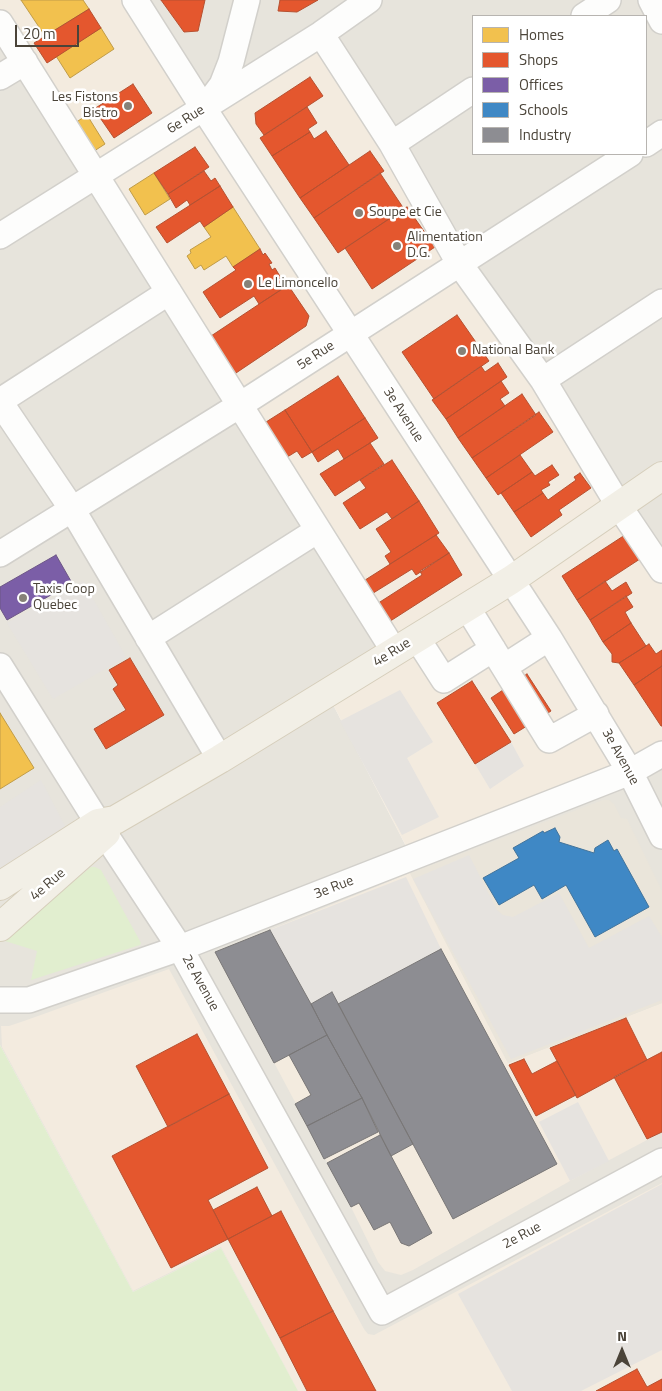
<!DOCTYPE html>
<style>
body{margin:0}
#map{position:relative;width:662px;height:1391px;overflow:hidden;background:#f4f2ee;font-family:"Titillium Web",sans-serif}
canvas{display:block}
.legend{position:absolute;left:472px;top:15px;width:175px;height:140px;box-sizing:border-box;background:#fff;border:1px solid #b7b4b0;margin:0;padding:6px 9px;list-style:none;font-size:15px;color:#4b4439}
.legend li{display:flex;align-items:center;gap:10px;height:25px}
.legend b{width:25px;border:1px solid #b7b4b0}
.north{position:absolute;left:597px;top:1326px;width:50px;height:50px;-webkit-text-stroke:4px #fff;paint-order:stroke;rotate:0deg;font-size:14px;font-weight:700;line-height:20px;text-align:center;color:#4b4439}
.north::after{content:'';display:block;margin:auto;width:18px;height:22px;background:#4b4439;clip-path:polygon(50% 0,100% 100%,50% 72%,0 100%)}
.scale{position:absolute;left:15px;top:25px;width:64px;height:22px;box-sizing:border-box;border:2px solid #4b4439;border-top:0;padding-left:6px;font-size:15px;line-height:18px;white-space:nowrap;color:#4b4439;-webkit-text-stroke:4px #fff;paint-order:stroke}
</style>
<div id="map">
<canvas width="662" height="1391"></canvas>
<ul class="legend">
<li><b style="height:14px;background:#f2c14e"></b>Homes</li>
<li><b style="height:14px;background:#e4572e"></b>Shops</li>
<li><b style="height:14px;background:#7b5ea7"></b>Offices</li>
<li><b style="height:14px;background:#3f88c5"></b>Schools</li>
<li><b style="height:14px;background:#8d8d92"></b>Industry</li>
</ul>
<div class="north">N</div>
<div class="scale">20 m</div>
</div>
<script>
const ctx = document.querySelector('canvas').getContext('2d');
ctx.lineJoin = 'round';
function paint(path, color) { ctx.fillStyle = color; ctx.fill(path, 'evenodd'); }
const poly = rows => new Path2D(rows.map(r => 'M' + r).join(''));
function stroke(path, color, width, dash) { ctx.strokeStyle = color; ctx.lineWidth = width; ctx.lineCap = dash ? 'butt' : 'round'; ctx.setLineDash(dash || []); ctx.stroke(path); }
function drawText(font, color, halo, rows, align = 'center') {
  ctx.font = font + ' "Titillium Web",sans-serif'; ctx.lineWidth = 5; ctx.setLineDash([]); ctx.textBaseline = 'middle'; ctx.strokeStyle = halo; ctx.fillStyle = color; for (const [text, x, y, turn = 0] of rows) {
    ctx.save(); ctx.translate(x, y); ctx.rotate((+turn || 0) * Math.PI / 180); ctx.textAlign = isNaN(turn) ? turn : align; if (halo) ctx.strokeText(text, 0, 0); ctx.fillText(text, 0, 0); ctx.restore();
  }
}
paint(poly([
 [135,0,662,0,662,556,204,109],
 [473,16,646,16,646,154,473,154],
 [0,23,394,651,327,693,411,856,662,746,662,1391,298,1391,221,1248,133,1292,0,1045]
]), '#e7e4dc');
paint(poly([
 [0,0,135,0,204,109,321,37,662,556,662,746,407,848,327,693,394,652,0,23],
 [410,873,508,1063,662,1003,662,1132,570,1181,413,1270,401,1275,385,1271,378,1262,351,1207,215,952],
 [169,969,364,1329,368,1334,374,1335,662,1183,662,1391,298,1391,221,1247,133,1291,2,1047,1,1026,9,1026,24,1021]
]), '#f3ebdf');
paint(poly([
 [603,800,609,800,614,804,621,818,627,819,662,891,662,1003,508,1063,410,873]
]), '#eae5da');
paint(poly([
 [91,867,95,867,101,870,141,943,140,945,31,980,37,951,5,941,14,931,45,905],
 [0,1045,133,1292,221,1248,298,1391,0,1391]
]), '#e1eecf');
paint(poly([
 [83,581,126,657,53,699,7,623],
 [400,690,433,742,407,758,439,817,402,835,340,721],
 [511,742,524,766,490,789,475,764],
 [41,780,66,828,0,870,0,807],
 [469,855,497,910,503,915,513,917,559,893,589,948,649,916,662,937,662,1000,511,1059,413,879],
 [406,877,441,949,338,1004,332,992,311,1004,270,930],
 [578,1102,609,1161,570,1181,539,1122],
 [662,1184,662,1350,581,1391,512,1391,458,1294]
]), '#e6e3df');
const homes = poly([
 [21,0,83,0,89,9,45,36,21,0],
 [101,28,114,49,70,78,56,56,101,28],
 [87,115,105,144,88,155,69,127,87,115],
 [154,173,170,199,145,215,129,189,154,173],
 [233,207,260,249,233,267,226,256,204,270,201,265,195,269,187,256,191,253,190,250,211,237,204,227,233,207],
 [0,713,34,768,0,789,0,713]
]);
paint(homes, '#f2c14e');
stroke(homes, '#c09c48', 1);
const shops = poly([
 [161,0,205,0,198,31,184,32,161,0],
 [280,0,318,0,297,12,278,11,280,0],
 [89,9,101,28,47,63,34,43,89,9],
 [310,77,323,96,264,135,256,124,255,113,310,77],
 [133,84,152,113,114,138,94,109,133,84],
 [307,107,317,123,308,129,310,132,272,156,260,138,307,107],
 [326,131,349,165,300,198,272,156,310,132,314,139,326,131],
 [195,147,209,167,168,194,154,173,195,147],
 [370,151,384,171,314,218,300,198,370,151],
 [204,171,211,181,215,178,220,186,190,205,187,200,176,208,168,194,204,171],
 [380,173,404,209,338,253,314,218,380,173],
 [220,186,233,207,204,227,200,221,167,243,156,227,220,186],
 [407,207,435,247,372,289,345,248,407,207],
 [260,249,263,255,265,253,272,263,269,264,272,270,275,268,281,278,278,279,284,288,259,304,254,296,220,318,203,292,236,270,233,267,260,249],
 [288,285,309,316,306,326,233,375,208,338,288,285],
 [457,315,489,361,434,399,402,352,457,315],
 [498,363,507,377,446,419,432,400,481,366,485,372,498,363],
 [338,376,365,418,312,452,285,410,338,376],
 [501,381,509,393,500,399,505,406,458,438,446,419,501,381],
 [522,394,536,415,472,458,458,438,522,394],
 [285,410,312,452,302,458,297,451,284,459,255,429,285,410],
 [539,412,553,432,486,478,472,458,539,412],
 [365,418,378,438,344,459,338,449,318,462,312,452,365,418],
 [370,443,384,464,335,496,320,474,370,443],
 [520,455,532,472,498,495,486,478,520,455],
 [392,460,419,501,392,519,387,512,360,529,343,503,366,488,360,480,392,460],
 [552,465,559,475,548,482,550,485,541,490,543,493,514,512,501,493,532,472,535,476,552,465],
 [580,473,591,488,559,510,562,515,531,537,514,512,543,493,548,500,576,480,574,477,580,473],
 [419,501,439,533,390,564,385,556,391,552,376,529,419,501],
 [628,533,643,557,577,600,562,576,628,533],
 [436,535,449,553,416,575,412,569,370,595,362,582,436,535],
 [449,553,462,575,381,627,369,609,422,575,420,571,449,553],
 [605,581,612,591,626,582,632,593,590,620,577,600,605,581],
 [626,596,633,607,625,612,631,623,603,642,590,620,626,596],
 [631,623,646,646,619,663,612,662,612,654,603,642,631,623],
 [649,644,656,654,662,650,662,666,634,685,619,663,649,644],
 [130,658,164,715,106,749,94,729,126,710,113,689,118,685,109,670,130,658],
 [662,666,662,726,661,726,634,685,662,666],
 [527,674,551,711,514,734,491,698,527,674],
 [472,681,511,742,475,764,437,703,472,681],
 [626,1018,647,1060,577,1098,550,1048,626,1018],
 [197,1034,229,1094,168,1127,136,1066,197,1034],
 [662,1052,662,1132,647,1139,614,1077,662,1052],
 [524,1059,532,1074,557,1061,576,1095,536,1116,509,1065,524,1059],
 [229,1094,268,1168,208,1200,228,1239,171,1268,112,1156,229,1094],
 [257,1187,272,1216,228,1239,213,1210,257,1187],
 [281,1211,333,1311,280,1338,228,1239,281,1211],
 [333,1311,376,1391,307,1391,280,1338,333,1311],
 [637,1369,647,1387,662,1379,662,1391,596,1391,637,1369]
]);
paint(shops, '#e4572e');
stroke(shops, '#b65131', 1);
const offices = poly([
 [56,555,72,583,7,620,0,608,0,587,56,555]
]);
paint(offices, '#7b5ea7');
stroke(offices, '#6d5686', 1);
const schools = poly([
 [555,828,560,837,559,842,594,853,595,848,608,840,614,851,617,849,649,907,595,937,566,885,542,899,534,885,499,905,483,878,519,858,513,848,543,831,544,833,555,828]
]);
paint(schools, '#3f88c5');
stroke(schools, '#43749b', 1);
const industry = poly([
 [270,930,311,1004,327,1035,274,1063,215,952,270,930],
 [441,949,557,1164,453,1219,338,1004,441,949],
 [332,992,413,1144,391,1156,362,1098,327,1035,311,1004,332,992],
 [327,1035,362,1098,307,1126,295,1104,311,1095,289,1055,327,1035],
 [362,1098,378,1132,324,1159,307,1126,362,1098],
 [380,1135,432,1233,409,1246,401,1243,390,1222,374,1230,359,1203,351,1207,327,1163,380,1135]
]);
paint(industry, '#8d8d92');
stroke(industry, '#797777', 1);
const minor = poly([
 [135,0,204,109,549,638,630,772,662,836],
 [651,0,662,21],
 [584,16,608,0],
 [0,23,394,651],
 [321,34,392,144,459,263,543,380,619,506,662,570],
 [0,77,25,62],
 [210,101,222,85,231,62,247,0],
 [392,144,473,90],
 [646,144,662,133],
 [0,236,321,34,369,0],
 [543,380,662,302],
 [0,401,169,292],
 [0,402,72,509,220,759],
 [0,554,240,405,630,154],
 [467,607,549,740,596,714],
 [148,638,318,530],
 [417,638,444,680,493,649],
 [0,666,105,834,180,948,382,1312,662,1161],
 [504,667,549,638],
 [0,1000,29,1000,180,948,630,772,662,754]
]);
const major = poly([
 [0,886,98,823,115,820,220,759,511,580,662,476],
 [0,927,106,833]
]);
stroke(minor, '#d2d0cb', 28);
stroke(major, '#d6cebb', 30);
stroke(minor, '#fdfdfc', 25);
stroke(major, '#f2efe6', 28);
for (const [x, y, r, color] of [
 [128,106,5,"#868178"],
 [359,213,5,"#868178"],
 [397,246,5,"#868178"],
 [248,284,5,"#868178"],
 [462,351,5,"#868178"],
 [23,598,5,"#868178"]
]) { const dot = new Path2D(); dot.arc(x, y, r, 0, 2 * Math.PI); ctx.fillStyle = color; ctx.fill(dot); stroke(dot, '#fff', 2); }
drawText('14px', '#4b4439', '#fff', [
 ["Les Fistons",118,98,"right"],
 ["Bistro",118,114,"right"],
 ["Soupe et Cie",369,213],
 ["Alimentation",407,238],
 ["D.G.",407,254],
 ["Le Limoncello",258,284],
 ["National Bank",472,351],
 ["Taxis Coop",33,590],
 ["Quebec",33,606]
], 'left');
drawText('14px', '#4b4439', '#fff', [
 ["6e Rue",186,120,-32],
 ["5e Rue",316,356,-33],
 ["3e Avenue",403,415,57],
 ["4e Rue",392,653,-32],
 ["3e Avenue",620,757,61],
 ["4e Rue",48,885,-41],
 ["3e Rue",334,888,-21],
 ["2e Avenue",200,983,61],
 ["2e Rue",522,1236,-28]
]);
</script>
